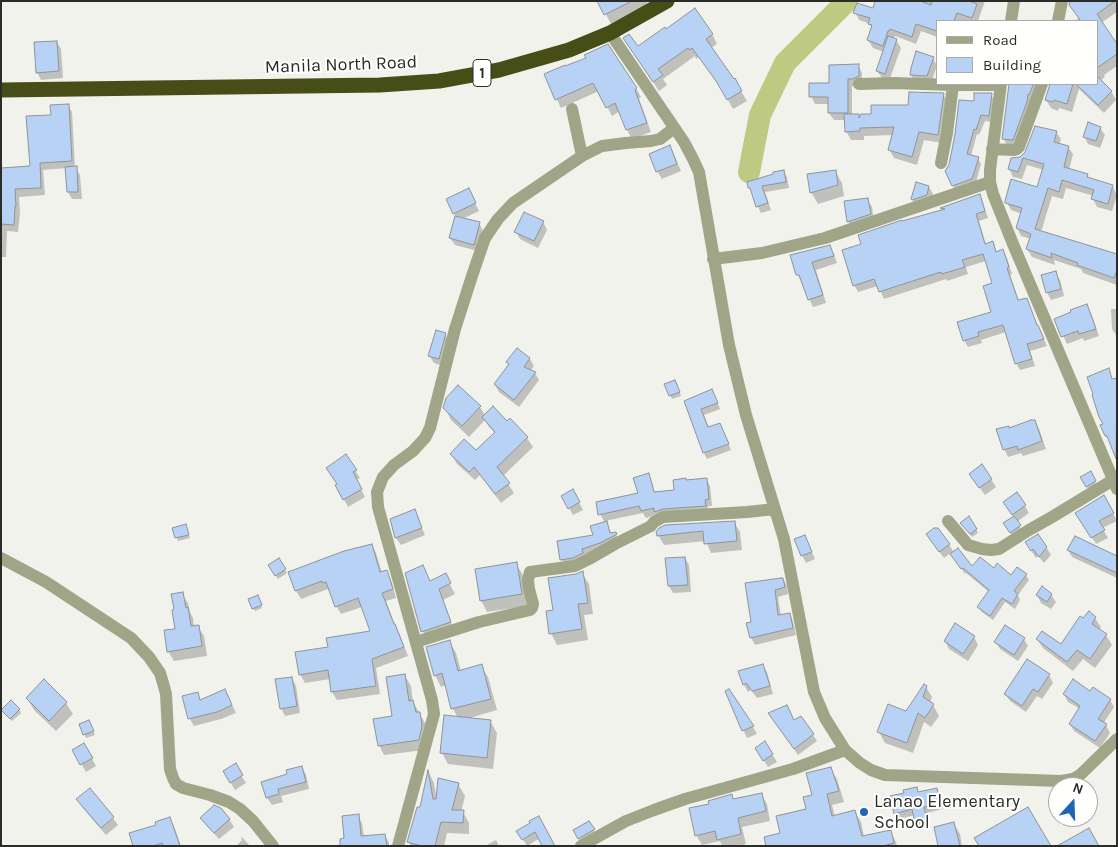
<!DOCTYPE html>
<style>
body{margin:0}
#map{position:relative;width:1118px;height:847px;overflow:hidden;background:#f1f2eb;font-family:Karla,sans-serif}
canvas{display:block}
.frame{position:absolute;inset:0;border:2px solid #2b2c29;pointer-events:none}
.legend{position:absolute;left:936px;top:20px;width:162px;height:65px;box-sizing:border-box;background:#fffffd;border:1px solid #aaaba8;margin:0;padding:6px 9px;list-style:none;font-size:15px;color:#2b2c29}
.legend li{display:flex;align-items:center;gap:10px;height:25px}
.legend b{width:25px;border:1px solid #aaaba8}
.north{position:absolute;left:1048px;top:777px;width:50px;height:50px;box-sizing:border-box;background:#fffffd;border:1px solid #aaaba8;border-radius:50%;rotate:20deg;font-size:14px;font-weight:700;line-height:20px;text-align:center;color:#2b2c29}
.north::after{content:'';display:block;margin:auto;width:18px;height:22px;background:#1f65b5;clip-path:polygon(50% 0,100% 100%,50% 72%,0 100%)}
</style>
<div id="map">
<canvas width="1118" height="847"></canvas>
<div class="frame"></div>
<ul class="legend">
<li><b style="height:6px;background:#9fa586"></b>Road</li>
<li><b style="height:14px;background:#b7d2f5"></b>Building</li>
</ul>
<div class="north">N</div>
</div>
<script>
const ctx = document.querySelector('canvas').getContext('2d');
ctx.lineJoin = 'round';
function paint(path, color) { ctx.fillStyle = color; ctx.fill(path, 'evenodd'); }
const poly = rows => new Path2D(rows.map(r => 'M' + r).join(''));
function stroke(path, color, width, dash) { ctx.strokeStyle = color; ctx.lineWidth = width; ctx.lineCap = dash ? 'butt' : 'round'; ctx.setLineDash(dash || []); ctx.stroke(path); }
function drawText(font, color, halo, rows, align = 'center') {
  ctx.font = font + ' Karla,sans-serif'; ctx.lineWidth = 4; ctx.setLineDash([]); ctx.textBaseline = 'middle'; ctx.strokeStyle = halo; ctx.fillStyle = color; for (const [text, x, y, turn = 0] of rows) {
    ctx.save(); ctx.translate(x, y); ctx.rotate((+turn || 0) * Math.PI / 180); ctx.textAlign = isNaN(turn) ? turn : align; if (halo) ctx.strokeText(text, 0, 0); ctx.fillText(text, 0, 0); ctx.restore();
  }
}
paint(poly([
 [599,1,646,1,649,7,612,26],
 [877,1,985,1,978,21,964,21,961,20,961,21,937,21,937,37,921,31,916,44,895,36,893,39,896,40,901,48,889,81,882,78,877,71,884,52,873,48,868,40,872,28,870,24,859,20,855,12,874,10],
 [1071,1,1117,1,1117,12,1101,23,1117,46,1117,66,1104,75,1105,77,1100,81,1111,91,1116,100,1104,113,1079,89,1072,112,1059,108,1058,111,1051,108,1046,100,1051,86,1050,84,1097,84,1097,21,1074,21,1079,18],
 [666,31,712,34,717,44,711,48,734,80,747,101,733,109,723,91,699,57,696,59,695,56,663,79,667,85,659,91,630,48,637,48],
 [57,42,61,49,63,78,41,80,37,72],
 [933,58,937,66,931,83,916,83,911,75,912,68],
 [858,65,862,73,862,83,857,86,852,86,852,115,859,115,861,119,909,106,943,94,948,103,943,143,924,140,917,165,894,158,889,149,893,135,864,136,864,140,851,140,846,131,846,120,834,120,829,113,829,104,815,104,811,96],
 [545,75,636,88,641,97,639,99,651,132,632,139,627,130,620,111,612,116,599,91,561,108],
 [1011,84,1045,84,1018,149,1009,148,1003,138],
 [991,94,994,100,992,122,985,121,979,135,977,134,971,156,978,158,981,164,975,186,956,192,946,171,950,165,975,102],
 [68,105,72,112,75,168,80,175,82,199,72,199,68,192,67,168,43,170,45,195,19,197,20,213,18,232,7,231,6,257,1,257,1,169,31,167,52,116],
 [1100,128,1105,135,1100,148,1088,144,1084,136],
 [1056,132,1061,139,1059,145,1068,147,1073,154,1069,170,1087,175,1090,179,1113,187,1117,195,1112,211,1097,207,1093,199,1094,196,1066,188,1063,199,1052,196,1041,232,1117,256,1117,285,1083,273,1081,269,1054,260,1055,265,1032,257,1027,249,1031,239,1021,236,1017,228,1022,214,1011,210,1006,201,1038,189,1044,170,1027,165,1022,179,1013,177,1009,169,1020,158],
 [670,147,674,154,681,171,662,179,657,171],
 [783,171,787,177,789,188,765,192,771,210,761,213,749,187],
 [835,171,842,183,844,196,818,204,811,192],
 [929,187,933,194,931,202,916,207,912,199],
 [979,196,983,203,988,218,979,221,986,245,993,243,997,253,1003,251,1007,258,1012,274,1010,275,1019,301,1026,299,1047,346,1030,351,1035,366,1020,370,1016,363,1006,332,981,340,982,343,968,347,964,340,992,313,993,284,986,261,966,267,968,274,947,281,946,279,884,299,878,286,858,292,854,285,862,245,943,211,942,208],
 [472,197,479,211,462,219,479,223,483,231,478,251,455,245,450,238,456,217,448,200],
 [867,199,872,207,874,221,852,229,848,221],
 [543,222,547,230,538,248,520,239,516,232],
 [829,246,834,254,837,263,816,270,826,303,813,307,798,275,791,256],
 [1055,273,1060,280,1064,296,1051,300,1047,292],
 [1087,306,1091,313,1099,336,1084,341,1083,338,1067,344,1055,319],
 [1111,309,1117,309,1117,336,1112,329],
 [445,334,449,342,443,366,434,363,429,355],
 [517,349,530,359,534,366,530,371,535,373,539,380,519,407,499,392,495,385,510,366,507,362],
 [1116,367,1117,367,1117,458,1111,443,1106,436,1104,424,1108,370,1113,380,1117,379],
 [677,384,681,396,672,399,666,385],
 [458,386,480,407,485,415,507,422,510,420,527,438,533,447,503,476,514,493,501,503,480,475,475,480,457,464,451,454,476,452,495,433,489,427,485,420,469,437,451,420,445,408],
 [715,397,720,409,704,415,709,428,720,424,731,450,707,459,704,453,685,401],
 [1034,421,1039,429,1046,449,1023,456,1021,453,1008,457,1004,449,1009,429],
 [346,456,360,478,356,480,365,497,348,507,337,486],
 [1090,473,1099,489,1091,494,1082,478],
 [648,475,652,482,655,493,675,491,686,481,706,479,710,486,712,506,708,506,709,513,657,514,646,518,643,513,605,521,612,534,615,533,620,541,566,567,561,559,595,536,605,523,600,514,639,494],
 [991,479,996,487,985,495,975,481],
 [573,491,583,510,573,515,563,496],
 [1104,496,1117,521,1102,528,1108,538,1096,544,1081,520],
 [1025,506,1029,513,1017,522,1024,533,1015,539,1009,531,1014,517,1009,510],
 [414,511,425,535,401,545,396,538,391,520],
 [734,522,740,532,742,550,711,553,706,541,664,545,658,535],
 [185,525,190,538,178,541,174,528],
 [963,526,976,529,978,533,972,537],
 [805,537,815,559,806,563,802,555],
 [931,541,949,544,954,553,972,568,1011,577,1026,575,1029,580,1018,595,1020,600,1015,609,1005,602,993,620,982,612,978,607,989,592,966,573,965,574,951,553,944,558],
 [1026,543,1046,547,1051,555,1044,563,1038,556,1036,558],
 [372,545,376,553,382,573,386,571,391,580,396,598,386,601,395,625,399,633,408,656,376,668,380,694,337,700,332,692,330,679,305,683,300,674,329,648,372,632,362,607,341,614,336,606,330,591,329,591,328,589,301,599,296,591,289,573],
 [1068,550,1117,558,1117,578,1072,557],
 [685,558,689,565,691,592,673,593,669,586],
 [279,560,287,573,278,579,270,566],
 [516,564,523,575,527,606,487,612,481,600],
 [423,567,430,582,445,575,455,594,443,600,455,633,428,641,423,631],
 [582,573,589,584,593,614,584,615,588,640,557,645,551,633,555,611,576,575],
 [783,579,787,586,788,594,778,597,781,616,790,614,793,621,796,635,755,645,751,638,747,624,752,623,746,584],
 [182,594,188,603,190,612,193,618,194,627,198,627,204,636,207,656,174,661,168,651,176,630],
 [1037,595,1051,595,1056,602,1051,609,1041,603],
 [259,600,262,608,255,611,253,608],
 [1095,618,1101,627,1099,630,1106,635,1112,645,1095,668,1083,659,1073,671,1043,648,1037,639,1061,645,1083,619],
 [956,625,974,637,978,645,968,661,949,649,945,641],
 [1024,639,1028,646,1018,661,1000,649,996,642],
 [449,641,456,653,461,671,481,666,488,677,497,710,466,719,490,721,497,733,493,769,448,764,442,753,458,718,453,709,446,685,441,687,435,675],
 [762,665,767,672,773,694,757,698,751,690,748,692,744,685,740,672],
 [1049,675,1053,683,1042,699,1037,696,1026,712,1010,701,1005,694],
 [405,676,411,686,413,702,425,723,424,750,384,755,379,745,393,717],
 [292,678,296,686,300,713,285,716,281,708],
 [44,681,66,703,73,714,56,731,34,710,27,698],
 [926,687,932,697,930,703,933,705,939,716,931,727,924,722,913,753,885,743,879,732,907,712],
 [225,690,236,713,221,719,194,726,190,719,184,697,197,694,201,700],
 [729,691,753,727,757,734,747,738,726,692],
 [1091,692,1110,700,1114,707,1103,724,1106,725,1110,733,1100,748,1074,731,1070,724,1080,709,1068,702,1064,694],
 [19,709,21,713,12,721,2,711],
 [769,714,794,722,801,717,817,741,798,755],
 [80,725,91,725,95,735,86,738],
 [84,745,96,766,86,772,74,751],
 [772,754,777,762,768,767,761,756],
 [235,765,246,783,235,790,224,771],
 [302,767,306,775,309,789,281,796,283,802,272,805,267,798,262,783,288,775],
 [830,768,837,779,844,802,832,805,835,816,855,812,861,822,864,837,890,831,896,842,897,846,767,846,808,810,814,796],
 [429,773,434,783,436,796,458,784,465,796,461,812,463,812,469,823,469,834,447,833,444,846,411,846,409,842,421,809],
 [917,788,919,793,936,789,939,795,943,809,926,813,930,826,920,828,917,822,915,815,899,819,895,813,905,794],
 [90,790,113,818,118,825,106,835,82,807,78,799],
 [761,794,767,804,770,821,742,827,746,844,739,846,722,846,720,841,702,845,696,835,710,805,731,796,734,800],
 [358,816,362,823,364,837,385,835,389,843,389,846,346,846],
 [202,818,229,819,234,827,219,839,206,825],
 [170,819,174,826,181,846,135,846],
 [589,822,598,837,583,845,574,831],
 [532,823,540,838,527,846,518,831],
 [954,824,960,834,962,846,940,846],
 [242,837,250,846,236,846,242,840,241,838],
 [496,840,499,846,485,846]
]), '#0003');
stroke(poly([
 [749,172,760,115,785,63,847,1]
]), '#bec981', 22);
const building = poly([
 [597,1,632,1,604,15,597,1],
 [875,1,920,1,931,5,932,1,969,1,977,4,972,18,957,13,954,21,937,21,937,31,916,24,912,37,890,29,889,31,888,31,883,46,867,40,872,25,868,24,870,18,853,13,857,3,873,8,875,1],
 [1070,1,1115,1,1097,14,1117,44,1117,54,1097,68,1097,21,1081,21,1069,5,1070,1],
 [695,8,713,34,706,39,734,79,735,78,742,91,727,100,716,81,692,48,690,50,688,48,658,69,663,75,653,82,623,38,629,34,638,46,665,27,666,29,695,8],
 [888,36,897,39,885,74,876,71,888,36],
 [57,41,59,71,36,73,34,42,57,41],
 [608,44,637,88,635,90,647,123,626,130,615,103,606,108,593,83,555,100,544,74,565,65,565,66,586,58,584,55,608,44],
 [916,51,934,57,927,76,910,75,911,68,916,51],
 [859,64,859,76,853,79,848,79,848,113,828,113,828,97,809,97,809,83,829,83,829,65,859,64],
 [1097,76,1112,91,1098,105,1076,84,1097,84,1097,76],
 [1009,84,1030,84,1033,85,1029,95,1028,94,1027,102,1013,140,1002,139,1009,84],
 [1050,84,1073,84,1067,104,1054,100,1053,102,1045,100,1050,84],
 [909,92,944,93,938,135,919,132,912,157,888,150,894,127,860,128,860,131,845,132,844,114,859,114,859,118,861,114,871,114,871,105,908,105,909,92],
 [974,93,992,93,989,116,981,115,976,130,974,129,967,154,979,157,972,179,952,186,945,171,949,165,955,134,959,100,974,101,974,93],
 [69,104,72,161,40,163,41,188,15,189,16,206,15,206,14,225,1,224,1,168,30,166,26,116,51,115,50,105,69,104],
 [1088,122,1101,127,1096,141,1083,137,1088,122],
 [1035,126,1057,131,1054,142,1069,146,1064,167,1088,174,1087,177,1113,185,1108,204,1091,199,1094,190,1062,180,1059,192,1048,188,1035,229,1117,254,1117,270,1114,278,1077,265,1078,263,1051,253,1052,258,1026,249,1031,234,1016,228,1022,208,1005,203,1005,201,1011,179,1037,187,1044,164,1023,158,1018,172,1008,169,1011,158,1020,157,1025,152,1035,126],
 [670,145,677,164,656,172,649,154,670,145],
 [77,166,78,192,67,192,65,167,77,166],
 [784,170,786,182,762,186,768,203,756,207,750,188,748,188,747,182,773,174,773,172,784,170],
 [836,170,838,185,810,193,807,174,836,170],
 [916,182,929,186,927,195,912,200,911,199,916,182],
 [469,188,476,203,453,214,446,199,469,188],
 [980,194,985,211,976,214,985,244,993,241,996,252,1003,249,1009,267,1007,268,1018,300,1027,298,1037,325,1038,325,1044,339,1027,344,1032,359,1015,364,1003,325,978,332,979,336,963,341,957,322,991,312,983,286,992,283,983,254,962,260,965,267,942,274,941,272,897,286,879,292,874,279,853,286,842,250,861,244,858,235,902,220,902,221,945,209,940,208,980,194],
 [868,198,871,214,847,222,844,201,868,198],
 [524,212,544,221,534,241,514,232,524,212],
 [455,216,480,222,474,245,449,238,455,216],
 [830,245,834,256,812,262,823,295,808,300,799,275,796,275,790,255,830,245],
 [1056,271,1061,289,1046,293,1041,275,1056,271],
 [1087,304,1096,329,1079,334,1078,331,1061,337,1054,319,1071,312,1070,310,1087,304],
 [436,330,446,333,439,359,428,356,436,330],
 [517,348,530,358,524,367,536,372,514,400,494,384,509,364,506,362,517,348],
 [1109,368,1112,379,1117,378,1116,459,1107,436,1105,436,1100,425,1103,424,1099,417,1092,395,1093,394,1087,377,1109,368],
 [675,380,680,392,669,396,664,384,675,380],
 [458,385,481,406,462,426,443,408,446,398,458,385],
 [712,389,718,403,701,409,708,427,720,423,729,444,703,453,684,401,712,389],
 [493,406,507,421,510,418,528,437,497,467,510,483,495,494,474,467,469,472,450,454,464,439,476,450,495,432,482,417,493,406],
 [1031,420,1035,420,1042,441,1018,450,1017,446,1003,450,996,429,1009,426,1009,428,1031,420],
 [346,454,357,470,353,472,362,489,343,500,335,485,337,484,326,468,346,454],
 [982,464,992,479,979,488,969,474,982,464],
 [1091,471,1096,481,1086,487,1080,477,1091,471],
 [649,473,654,492,674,490,673,480,686,478,686,480,707,478,709,499,705,500,706,506,663,509,654,512,654,508,641,511,639,506,598,515,596,502,638,493,633,478,649,473],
 [573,489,580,502,568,509,561,496,573,489],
 [1017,492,1026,505,1012,515,1003,502,1017,492],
 [1104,495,1114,513,1099,521,1105,530,1091,538,1075,513,1104,495],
 [415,509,422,528,395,538,390,519,415,509],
 [969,516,977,529,970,534,960,523,969,516],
 [1014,516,1021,525,1010,533,1003,523,1014,516],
 [607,521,610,533,616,532,617,534,600,543,582,549,583,553,573,558,560,560,557,541,593,535,590,526,607,521],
 [735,521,737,541,704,544,703,531,657,536,656,532,659,528,665,525,735,521],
 [186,524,189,535,175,538,172,528,186,524],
 [934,528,938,528,950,544,939,552,926,534,934,528],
 [1038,534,1047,547,1039,557,1033,549,1031,551,1025,542,1038,534],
 [805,535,812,552,801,556,794,539,805,535],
 [1075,536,1117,556,1117,573,1067,550,1075,536],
 [372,544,380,572,387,570,390,579,393,589,382,593,394,624,395,624,404,647,372,659,376,686,331,692,328,670,299,675,295,652,328,647,326,638,370,631,358,598,335,607,326,582,323,583,322,581,295,591,288,572,344,551,372,544],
 [958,548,972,566,980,557,994,568,997,563,1011,575,1017,567,1027,574,1014,591,1018,594,1012,604,1002,598,990,616,977,607,989,590,963,568,961,569,950,554,958,548],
 [685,557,688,585,668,586,665,558,685,557],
 [279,558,286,569,275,576,268,565,279,558],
 [517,562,522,594,480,601,475,569,517,562],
 [423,565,430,581,446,573,451,583,439,589,451,622,421,632,405,573,423,565],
 [583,571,588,603,578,604,582,629,549,634,546,611,553,610,548,578,576,574,583,571],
 [781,578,783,578,785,587,775,590,778,615,790,613,793,628,750,638,746,623,751,622,745,583,781,578],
 [1042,586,1052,594,1047,602,1036,595,1042,586],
 [183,592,186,608,188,607,191,626,199,625,202,646,167,652,164,630,175,629,172,610,174,609,171,594,183,592],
 [258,595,262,605,252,609,248,599,258,595],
 [1089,611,1096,617,1092,624,1107,634,1090,659,1077,650,1067,662,1036,639,1042,631,1061,644,1080,616,1083,618,1089,611],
 [955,623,975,636,963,654,944,641,955,623],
 [1005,625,1025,638,1014,655,994,642,1005,625],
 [450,640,458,671,482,664,491,699,451,709,442,673,434,676,426,647,450,640],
 [1027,659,1050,674,1038,692,1033,689,1022,706,1004,694,1027,659],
 [763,664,770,686,752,691,746,683,743,685,738,671,763,664],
 [405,674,409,701,413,700,416,712,420,712,422,726,419,740,378,746,373,719,392,716,386,677,405,674],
 [292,677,297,706,280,709,275,679,292,677],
 [44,679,67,702,49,721,26,698,44,679],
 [1073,679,1090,691,1093,687,1111,699,1098,719,1107,724,1095,741,1069,724,1080,706,1063,694,1073,679],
 [924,684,927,686,923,697,934,704,925,718,918,713,907,743,877,732,888,704,906,711,924,684],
 [225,689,232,705,217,712,188,719,182,696,198,692,200,700,225,689],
 [729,689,754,726,742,731,725,691,729,689],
 [11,700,20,709,10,719,1,710,11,700],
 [787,705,794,720,801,716,814,734,794,749,768,713,787,705],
 [444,715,491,720,487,758,440,753,444,715],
 [89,720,94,731,83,735,79,724,89,720],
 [765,741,773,754,763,761,755,748,765,741],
 [84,743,93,758,80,765,72,750,84,743],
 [236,763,243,775,230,783,223,771,236,763],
 [302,766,306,782,278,789,279,794,266,798,261,782,287,774,286,770,302,766],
 [831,767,839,791,827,794,832,816,855,810,862,836,891,830,894,843,883,846,766,846,764,837,780,833,776,816,806,809,803,797,812,795,806,773,831,767],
 [428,770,433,799,436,799,438,778,459,783,452,810,464,810,463,823,441,822,435,846,422,846,407,842,417,807,420,807,428,770],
 [917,787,918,792,937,788,940,803,924,807,927,820,915,823,912,809,894,814,890,796,904,793,903,790,917,787],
 [90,788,114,817,101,828,76,799,90,788],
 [762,793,766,811,738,818,741,834,717,840,715,831,695,836,689,808,709,804,708,801,732,794,733,799,762,793],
 [214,805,221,808,230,819,214,833,200,818,214,805],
 [1028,807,1051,846,979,846,974,838,1028,807],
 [359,814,361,836,385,834,387,846,340,846,340,839,344,838,342,816,359,814],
 [539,816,555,846,542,846,535,832,522,840,516,831,530,823,529,821,539,816],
 [170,817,180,846,163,846,162,843,153,846,133,846,129,833,156,825,155,822,170,817],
 [589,821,595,829,578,839,573,830,589,821],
 [954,822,960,846,938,846,934,827,954,822],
 [1089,828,1099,846,1057,846,1089,828]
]);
paint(building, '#b7d2f5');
stroke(building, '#8e9398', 1);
stroke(poly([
 [1011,21,1014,1],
 [1058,21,1062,1],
 [610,33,684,142,693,159,699,172,729,345,746,415,784,539,814,692,825,718,845,750,860,763,871,770,885,775,1061,781,1073,779,1080,775,1117,739],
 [859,84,894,83,953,85,1001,85],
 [1001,84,990,170,990,182,993,194,1013,244,1117,489],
 [572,109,582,156],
 [992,149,1014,150,1017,149,1019,147,1042,84],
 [941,163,947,133,953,85],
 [713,259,762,253,825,238,990,182],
 [948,521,959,534,968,545,982,549,991,550,999,549,1029,530,1052,517,1113,480],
 [1,558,46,582,131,638,149,657,160,673,163,683,166,694,170,769,173,778,176,784,183,788,210,795,229,802,240,809,253,821,273,846],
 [416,642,479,622,530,610,532,608,533,604,529,589,528,580,530,572,575,566,589,559,615,544,651,526,654,522,663,517,747,512,775,509],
 [398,846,434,714,432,700,378,507,377,492,383,477,394,465,413,451,425,438,430,428,455,329,472,276,485,238,498,219,513,203,582,156,602,146,626,143,651,141,660,139,674,128],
 [581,846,626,821,654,810,685,799,793,769,845,750]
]), '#9fa586', 12);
stroke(poly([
 [1,90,380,85,439,81,499,70,569,50,610,33,667,1]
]), '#474d16', 15);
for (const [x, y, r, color] of [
 [864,812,5,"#1f65b5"]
]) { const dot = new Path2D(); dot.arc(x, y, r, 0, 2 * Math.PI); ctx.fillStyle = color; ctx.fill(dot); stroke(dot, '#fffffd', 2); }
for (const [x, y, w] of [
 [482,73,18]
]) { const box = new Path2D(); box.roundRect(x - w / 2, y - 13.5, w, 27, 4); ctx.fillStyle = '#fffffd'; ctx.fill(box); stroke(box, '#2b2c29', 1); }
drawText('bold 16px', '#2b2c29', null, [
 ["1",482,73]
]);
drawText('18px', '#2b2c29', '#fffffd', [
 ["Manila North Road",341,65,-2]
]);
drawText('18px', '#2b2c29', '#fffffd', [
 ["Lanao Elementary",874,802],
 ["School",874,823]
], 'left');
</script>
